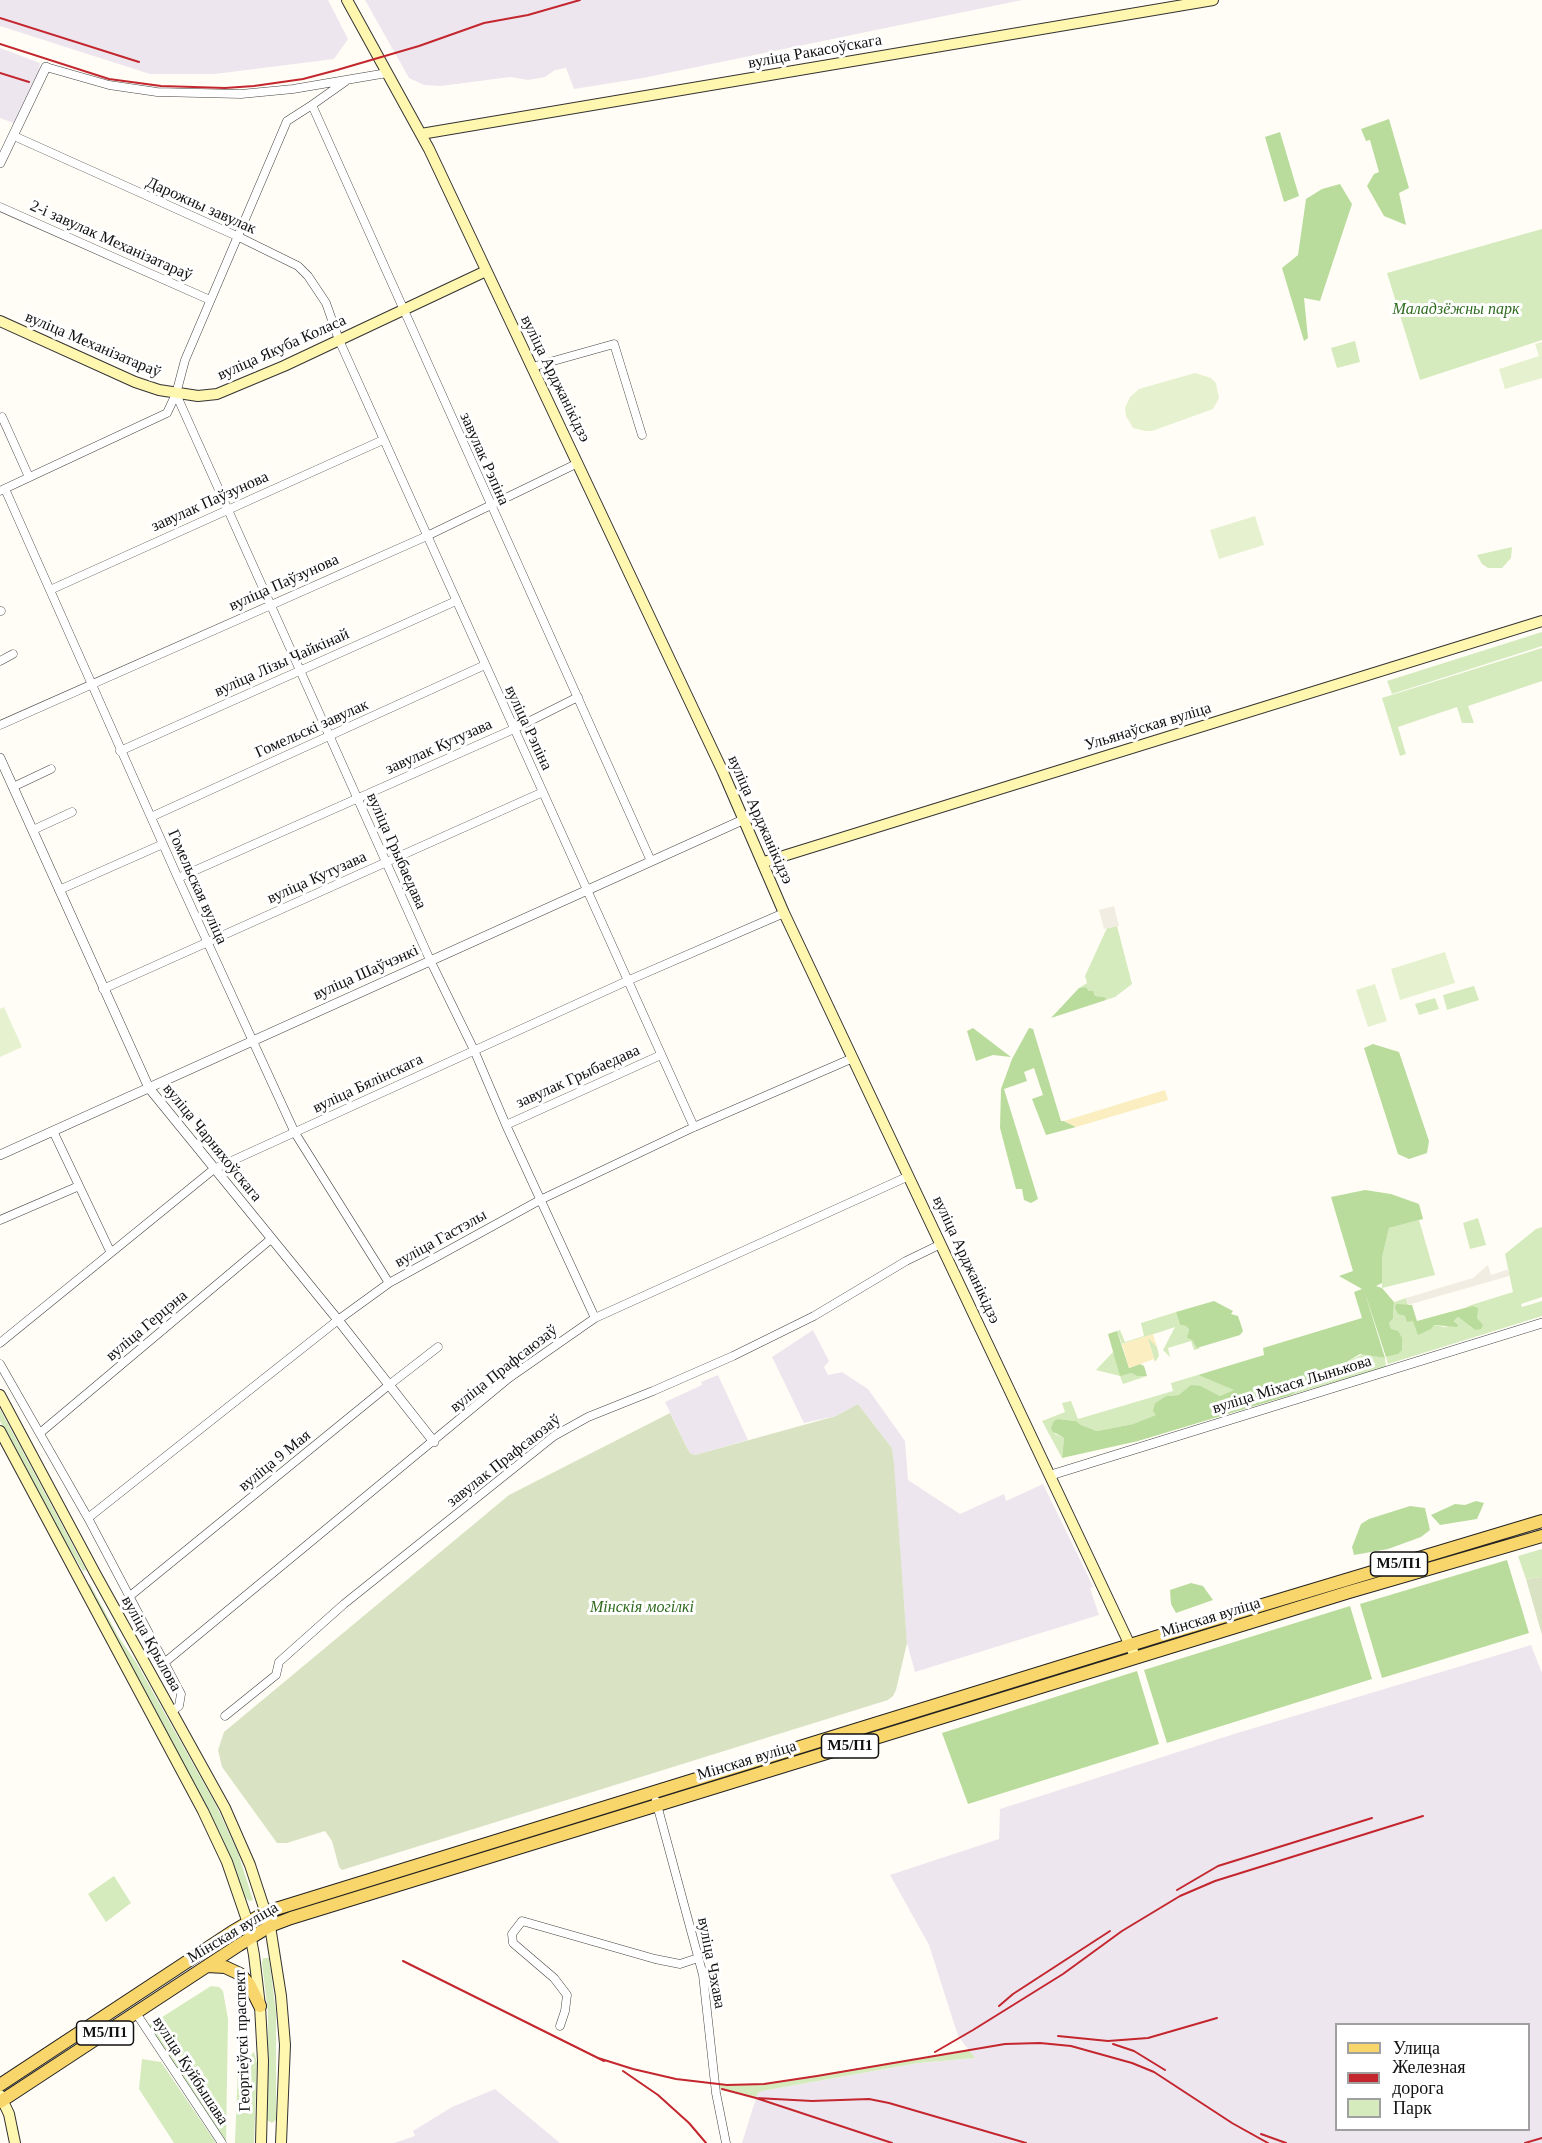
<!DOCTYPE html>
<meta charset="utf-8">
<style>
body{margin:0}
#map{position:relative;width:1542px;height:2143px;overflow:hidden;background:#fffdf5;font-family:"Times New Roman",serif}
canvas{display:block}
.legend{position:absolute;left:1335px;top:2023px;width:195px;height:108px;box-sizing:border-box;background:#fff;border:2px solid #a0a0a0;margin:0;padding:8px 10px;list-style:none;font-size:18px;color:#111}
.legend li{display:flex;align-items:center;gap:12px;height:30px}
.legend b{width:30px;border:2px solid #a0a0a0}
</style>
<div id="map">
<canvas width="1542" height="2143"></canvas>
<ul class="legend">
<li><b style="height:8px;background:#f9d66b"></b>Улица</li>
<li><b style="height:8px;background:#c4262e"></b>Железная дорога</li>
<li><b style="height:16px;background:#d5ebbd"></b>Парк</li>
</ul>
</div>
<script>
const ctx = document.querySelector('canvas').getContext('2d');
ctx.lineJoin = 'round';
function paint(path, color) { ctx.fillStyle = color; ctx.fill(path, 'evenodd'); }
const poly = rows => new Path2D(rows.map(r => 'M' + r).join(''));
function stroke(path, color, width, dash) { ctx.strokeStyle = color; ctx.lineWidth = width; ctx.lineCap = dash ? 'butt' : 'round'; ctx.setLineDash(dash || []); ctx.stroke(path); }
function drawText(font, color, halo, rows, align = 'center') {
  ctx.font = font + ' "Times New Roman",serif'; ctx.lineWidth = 6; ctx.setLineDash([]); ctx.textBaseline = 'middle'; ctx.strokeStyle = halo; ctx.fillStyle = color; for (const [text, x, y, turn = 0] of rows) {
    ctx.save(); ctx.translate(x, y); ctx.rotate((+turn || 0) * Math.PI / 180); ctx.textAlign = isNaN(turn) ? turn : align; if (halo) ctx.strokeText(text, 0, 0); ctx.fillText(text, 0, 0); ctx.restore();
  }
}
paint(poly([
 [0,0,328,0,348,39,334,59,215,74,150,74,0,26],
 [365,0,1022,0,643,78,574,89,566,68,555,70,545,77,528,80,510,77,441,86,424,85,409,78],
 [0,48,40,63,38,77,16,124,0,118],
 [813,1330,829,1361,824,1367,828,1375,842,1372,868,1389,905,1441,908,1480,960,1514,1004,1494,1006,1501,1043,1484,1088,1576,1093,1587,1090,1588,1099,1615,915,1672,907,1643,892,1448,858,1404,836,1416,804,1423,772,1357],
 [718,1375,748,1440,695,1455,690,1453,687,1448,665,1402,702,1385,701,1382],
 [1531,1645,1542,1673,1542,2143,742,2143,756,2098,758,2093,762,2091,918,2063,975,2058,958,2036,929,1945,890,1875,999,1839,1000,1809,1234,1734],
 [1336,2024,1528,2024,1528,2130,1336,2130],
 [495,2089,560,2143,394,2143,415,2136,413,2131,452,2107]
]), '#eee6ef');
paint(poly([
 [1542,229,1542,340,1420,380,1387,273],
 [1355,341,1360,362,1337,368,1331,348],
 [1512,547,1511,558,1502,568,1488,568,1482,564,1477,555],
 [1542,632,1542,646,1392,694,1387,681],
 [1542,648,1542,681,1468,706,1474,723,1462,723,1457,707,1398,727,1406,754,1400,756,1382,698],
 [1117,926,1132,984,1115,997,1106,1000,1105,997,1095,996,1093,991,1089,991,1086,987,1079,988,1087,983,1085,976,1107,928],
 [1474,986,1479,1000,1447,1010,1443,995],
 [1435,998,1439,1009,1419,1015,1415,1004],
 [1478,1218,1486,1245,1470,1249,1463,1223],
 [1419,1220,1435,1275,1382,1288,1382,1258,1389,1228],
 [1542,1227,1542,1297,1521,1304,1522,1307,1542,1301,1542,1316,1388,1364,1386,1357,1398,1354,1389,1323,1393,1319,1394,1302,1406,1298,1408,1305,1402,1305,1403,1315,1413,1321,1425,1330,1434,1325,1445,1327,1457,1323,1454,1321,1458,1317,1475,1330,1478,1322,1472,1306,1465,1307,1513,1292,1505,1254,1536,1229],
 [1176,1312,1180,1325,1186,1326,1189,1331,1188,1338,1192,1340,1199,1348,1201,1348,1194,1350,1191,1341,1168,1348,1170,1357,1163,1350,1175,1327,1148,1336,1157,1347,1159,1356,1155,1362,1147,1336,1122,1344,1117,1331,1120,1330,1125,1342,1144,1336,1141,1323],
 [1113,1352,1131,1373,1137,1376,1147,1376,1123,1384,1120,1376,1096,1370],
 [1363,1354,1385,1358,1386,1367,1291,1395,1309,1383,1313,1374,1333,1375,1345,1363],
 [1198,1375,1235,1390,1220,1396,1201,1386,1179,1395,1166,1396,1155,1403,1157,1415,1133,1424,1097,1431,1081,1425,1076,1421,1058,1419,1055,1434,1064,1438,1062,1458,1042,1421,1065,1412,1062,1403,1071,1401,1078,1419,1173,1391,1171,1383],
 [0,1409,86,1570,83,1571,53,1521,0,1421],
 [1542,1549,1542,1577,1526,1579,1518,1556],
 [90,1584,118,1636,136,1662,216,1805,238,1853,253,1900,249,1901,244,1896,219,1831,88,1585],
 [114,1876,131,1903,106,1922,88,1894],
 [263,1958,269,1958,276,2012,276,2120,272,2123,267,2120,268,2012,262,1963],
 [211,1986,219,1987,223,1991,228,2019,226,2143,148,2026],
 [969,2050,975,2058,918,2063,762,2091,758,2093,756,2098,716,2088,715,2084,764,2084],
 [254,2052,257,2063,254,2143,235,2143,238,2068],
 [142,2059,161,2062,216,2143,174,2143,139,2089]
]), '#d5ebbd');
paint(poly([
 [1389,119,1409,188,1399,193,1406,225,1384,216,1367,186,1374,174,1379,172,1370,140,1366,141,1361,129],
 [1280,132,1299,196,1284,202,1265,137],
 [1340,184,1352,204,1320,301,1304,298,1308,338,1304,341,1282,268,1298,255,1306,199,1322,189],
 [1086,987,1089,991,1093,991,1095,996,1105,997,1106,1000,1051,1018,1079,988],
 [973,1028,1011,1057,993,1055,976,1061,967,1031],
 [1029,1028,1033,1029,1061,1121,1064,1121,1076,1127,1046,1135,1032,1099,1043,1095,1034,1068,1024,1072,1027,1081,1004,1089,1038,1199,1031,1203,1024,1200,1022,1189,1016,1189,1000,1128,1001,1089,1012,1059],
 [1373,1044,1399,1052,1429,1141,1427,1153,1409,1159,1398,1154,1364,1048],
 [1365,1190,1391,1194,1419,1204,1423,1219,1389,1228,1382,1258,1382,1283,1376,1286,1382,1288,1394,1302,1393,1319,1389,1323,1391,1329,1398,1331,1402,1338,1402,1350,1398,1354,1386,1357,1364,1290,1385,1358,1360,1354,1345,1363,1333,1375,1324,1378,1313,1374,1309,1382,1291,1395,1138,1441,1062,1458,1064,1438,1052,1431,1051,1428,1054,1421,1058,1419,1076,1421,1081,1425,1097,1431,1133,1424,1156,1415,1153,1411,1155,1403,1166,1396,1179,1395,1191,1385,1201,1386,1220,1396,1234,1390,1198,1375,1264,1355,1263,1348,1362,1318,1354,1292,1362,1289,1339,1276,1353,1271,1331,1197],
 [1214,1301,1233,1311,1231,1314,1238,1316,1243,1331,1240,1335,1197,1348,1192,1340,1187,1338,1189,1330,1186,1326,1180,1325,1176,1312],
 [1396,1304,1412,1305,1417,1321,1472,1306,1478,1308,1477,1318,1483,1325,1481,1329,1475,1330,1458,1317,1454,1321,1458,1325,1457,1327,1434,1325,1431,1329,1418,1335,1413,1321,1407,1322,1405,1316,1398,1314,1395,1308],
 [1117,1331,1129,1368,1140,1364,1144,1366,1147,1376,1137,1376,1131,1373,1120,1376,1108,1334],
 [1476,1501,1484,1503,1477,1519,1440,1525,1431,1515,1455,1504,1465,1505],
 [1410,1506,1425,1508,1430,1530,1421,1537,1388,1549,1354,1555,1352,1547,1361,1524,1369,1519],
 [1507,1560,1529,1633,1382,1678,1360,1604],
 [1191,1583,1203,1586,1213,1600,1176,1613,1171,1604,1170,1590],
 [1350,1606,1372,1679,1167,1743,1144,1670],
 [1137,1671,1159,1744,968,1804,942,1733]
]), '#b9dc9c');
paint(poly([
 [1165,1090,1168,1100,1076,1127,1064,1121],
 [1153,1334,1157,1347,1148,1338,1154,1359,1129,1368,1122,1344]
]), '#fbeec1');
paint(poly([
 [858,1404,892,1448,894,1464,907,1643,896,1690,893,1696,888,1700,342,1870,339,1867,332,1841,325,1831,287,1843,277,1843,222,1767,218,1750,224,1732,509,1495,670,1413,687,1448,690,1453,695,1455,836,1416],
 [1542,1577,1542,1635,1526,1579]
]), '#d9e3c4');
paint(poly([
 [1542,342,1542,378,1505,389,1499,369,1539,356,1535,344],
 [1195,373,1211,378,1216,383,1219,398,1213,409,1152,431,1145,431,1133,428,1126,416,1125,408,1130,397,1139,389],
 [1255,516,1264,545,1219,559,1210,530],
 [1445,952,1455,983,1400,1000,1391,969],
 [1375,984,1387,1021,1368,1027,1356,990],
 [4,1007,22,1047,0,1057,0,1009]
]), '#e6f2cf');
paint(poly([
 [1114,906,1119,926,1104,929,1099,910],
 [1488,1265,1491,1275,1509,1269,1509,1276,1408,1305,1406,1298,1473,1278]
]), '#f1ede2');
const minor = poly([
 [46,67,109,85,157,92,241,94,293,89,387,73],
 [346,81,312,105,651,861],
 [14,136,239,237,298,266,308,276,326,303,339,340,694,1127],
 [0,207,210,300],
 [532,367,614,344,642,435],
 [176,394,430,960,474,1050,506,1125,595,1318],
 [0,418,2,417,29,477],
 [5,489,178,878,295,1133,389,1283],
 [0,491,167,413,176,394,185,360,287,121,312,105],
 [50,590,383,440],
 [0,611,1,611],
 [0,661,13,654],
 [0,725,427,536,578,463],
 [120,751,456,601],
 [13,787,51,769],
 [151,817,485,665],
 [33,830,72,812],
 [178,878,514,729,578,697],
 [59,890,163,844],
 [103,989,543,792],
 [506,1125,661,1055],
 [53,1131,110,1251],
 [0,1220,79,1186],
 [0,1343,214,1169,627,981,784,913],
 [0,1364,88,1518,181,1694,179,1706,171,1712],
 [40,1433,271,1239],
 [88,1518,338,1320,389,1283,540,1200,694,1127,853,1058],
 [130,1596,389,1385,438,1347],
 [164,1663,509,1378,595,1318,909,1176],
 [225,1716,276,1675,279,1662,344,1604,554,1436,588,1417,653,1391,733,1356,814,1316,906,1261,941,1244],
 [656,1801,703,1975,716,2093,726,2143],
 [136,2013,222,2143],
 [560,2026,565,2011,567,1995,554,1978,513,1943,512,1934,522,1921,655,1959,680,1964,698,1958]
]);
const tertiary = poly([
 [0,163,46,67],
 [0,758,149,1088,338,1320,434,1442],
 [0,1155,745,819],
 [1051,1475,1542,1323]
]);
const secondary = poly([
 [347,0,429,149,723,772,784,913,1136,1658],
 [421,134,1213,0],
 [0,321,135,382,159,390,198,396,217,394,284,366,486,271],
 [764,862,1542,621],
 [0,1395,95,1573,225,1808,250,1865,270,1926,281,1996,285,2045,281,2143],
 [0,1431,203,1811,227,1862,248,1923,254,1955,260,2006,263,2061,261,2143],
 [0,2095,9,2114,15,2143]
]);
const primary = poly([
 [207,1966,225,1967,240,1974,249,1984,260,2006],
 [0,2085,232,1932,266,1912,1156,1637,1542,1521],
 [0,2102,239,1945,270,1926,291,1918,1349,1592,1542,1536]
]);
stroke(minor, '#444', 9);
stroke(tertiary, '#444', 10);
stroke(secondary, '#333', 12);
stroke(primary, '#222', 14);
stroke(minor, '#fff', 8);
stroke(tertiary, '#fff', 9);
stroke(secondary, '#fff6b0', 10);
stroke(primary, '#f9d66b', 12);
stroke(poly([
 [0,18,139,62],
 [0,44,109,79,161,86,225,88,254,86,303,79,337,70,419,46,484,23,528,15,580,0],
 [0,73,29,82],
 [1177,1890,1218,1866,1372,1818],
 [403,1961,604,2061],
 [999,2006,1013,1994,1110,1931],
 [1058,2036,1108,2041,1148,2038,1217,2018],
 [1113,2044,1134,2051,1165,2070],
 [935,2052,973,2030,1063,1974,1122,1931,1180,1896,1215,1881,1423,1816],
 [598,2058,633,2069,676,2079,727,2085,764,2084,817,2076,1005,2044,1040,2043,1071,2046,1132,2063,1154,2072,1232,2123,1268,2143],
 [623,2071,658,2095,689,2123,706,2143],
 [722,2089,756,2098,892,2143],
 [756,2098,812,2101,869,2099,889,2103,1026,2143],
 [1261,2134,1286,2143],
 [1525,2143,1542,2138]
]), '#c4262e', 2);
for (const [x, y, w] of [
 [1399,1564,57],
 [850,1746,57],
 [105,2033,57]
]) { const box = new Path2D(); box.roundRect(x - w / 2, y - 12, w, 24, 4.5); ctx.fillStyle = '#fff'; ctx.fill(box); stroke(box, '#111', 1.5); }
drawText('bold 15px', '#111', null, [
 ["М5/П1",1399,1564],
 ["М5/П1",850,1746],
 ["М5/П1",105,2033]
]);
drawText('16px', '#111', '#fff', [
 ["вуліца Ракасоўскага",815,52,-10],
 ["Дарожны завулак",201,206,24],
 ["2-і завулак Механізатараў",111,241,24],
 ["вуліца Механізатараў",93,345,23],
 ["вуліца Якуба Коласа",282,348,-24],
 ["вуліца Арджанікідзэ",555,379,64],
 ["завулак Рэпіна",484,459,66],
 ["завулак Паўзунова",210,502,-24],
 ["вуліца Паўзунова",284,583,-24],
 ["вуліца Лізы Чайкінай",282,663,-24],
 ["Ульянаўская вуліца",1148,727,-17],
 ["вуліца Рэпіна",528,728,65],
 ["Гомельскі завулак",312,729,-24],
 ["завулак Кутузава",439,747,-24],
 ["вуліца Арджанікідзэ",760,820,66],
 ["вуліца Грыбаедава",396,851,66],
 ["вуліца Кутузава",317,878,-24],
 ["Гомельская вуліца",197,887,66],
 ["вуліца Шаўчэнкі",366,973,-24],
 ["завулак Грыбаедава",578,1077,-24],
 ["вуліца Бялінскага",368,1084,-25],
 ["вуліца Чарняхоўскага",212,1143,51],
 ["вуліца Гастэлы",441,1239,-29],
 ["вуліца Арджанікідзэ",966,1260,65],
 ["вуліца Герцэна",147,1326,-40],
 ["вуліца Прафсаюзаў",504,1369,-38],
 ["вуліца Міхася Лынькова",1292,1385,-17],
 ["вуліца 9 Мая",275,1461,-39],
 ["завулак Прафсаюзаў",504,1461,-38],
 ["Мінская вуліца",1211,1618,-17],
 ["вуліца Крылова",151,1644,61],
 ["Мінская вуліца",747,1761,-17],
 ["Мінская вуліца",233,1933,-31],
 ["вуліца Чэхава",711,1963,79],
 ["Георгіеўскі праспект",243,2041,-92],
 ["вуліца Куйбышава",190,2071,57]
]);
drawText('italic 16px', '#2f6b1f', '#fff', [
 ["Маладзёжны парк",1456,310],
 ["Мінскія могілкі",642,1608]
]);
</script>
